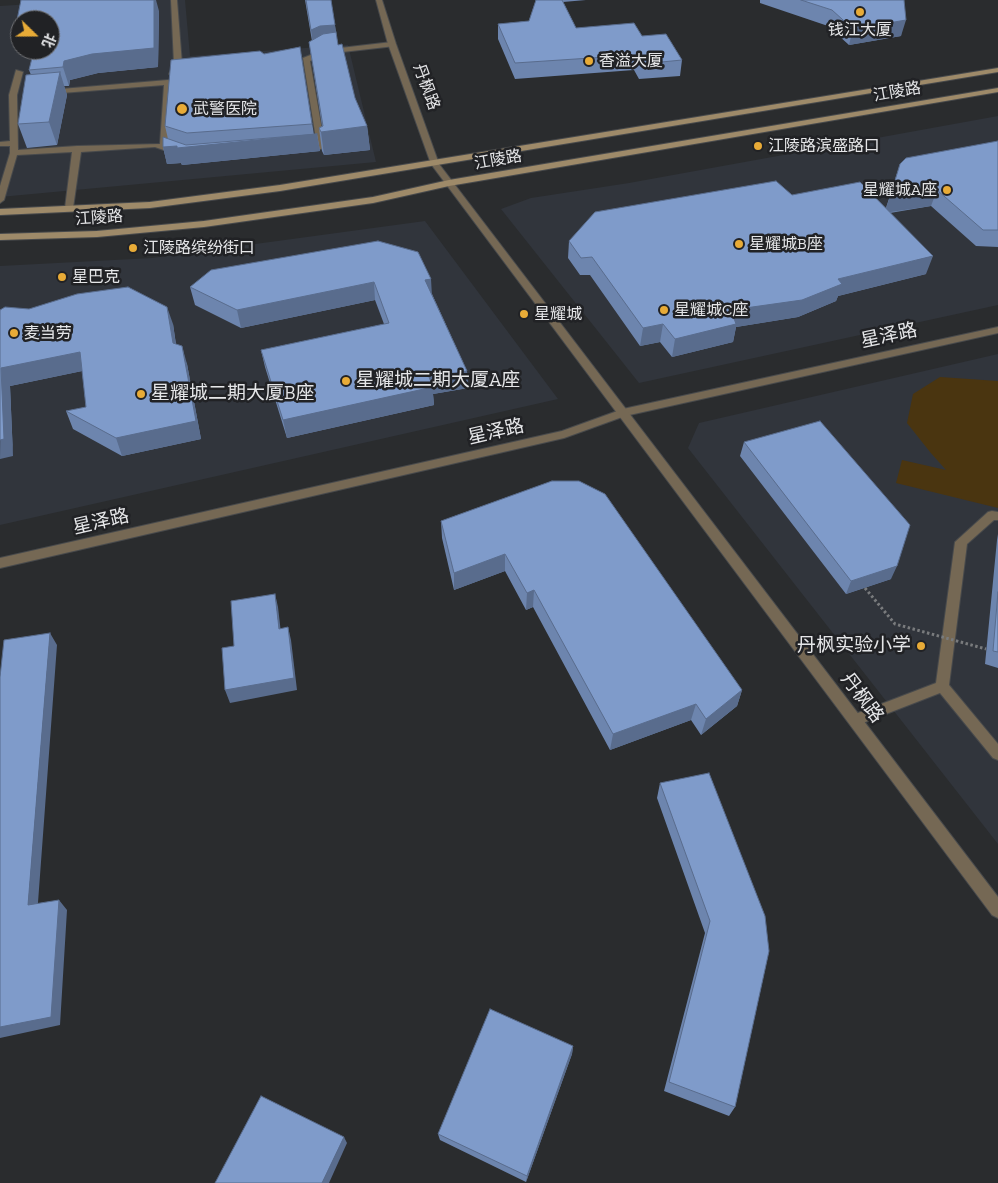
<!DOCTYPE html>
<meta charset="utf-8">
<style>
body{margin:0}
#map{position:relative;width:998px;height:1183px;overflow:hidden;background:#2a2c2e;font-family:"Zilla Slab","Noto Sans SC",serif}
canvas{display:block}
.north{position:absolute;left:10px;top:10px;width:50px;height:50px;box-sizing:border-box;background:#212225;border:1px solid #6f7073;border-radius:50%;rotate:112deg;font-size:14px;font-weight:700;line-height:20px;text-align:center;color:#e5e6e8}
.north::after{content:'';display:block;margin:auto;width:18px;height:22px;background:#e8ab37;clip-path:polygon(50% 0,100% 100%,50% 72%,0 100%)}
</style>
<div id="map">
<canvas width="998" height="1183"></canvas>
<div class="north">北</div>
</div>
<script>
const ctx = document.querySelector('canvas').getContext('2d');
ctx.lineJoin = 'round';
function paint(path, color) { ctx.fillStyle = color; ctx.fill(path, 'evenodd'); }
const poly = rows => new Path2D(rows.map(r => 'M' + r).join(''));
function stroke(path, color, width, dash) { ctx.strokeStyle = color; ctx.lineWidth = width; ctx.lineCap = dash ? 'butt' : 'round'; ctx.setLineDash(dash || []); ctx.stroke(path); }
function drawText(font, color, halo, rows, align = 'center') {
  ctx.font = font + ' "Zilla Slab","Noto Sans SC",serif'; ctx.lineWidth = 5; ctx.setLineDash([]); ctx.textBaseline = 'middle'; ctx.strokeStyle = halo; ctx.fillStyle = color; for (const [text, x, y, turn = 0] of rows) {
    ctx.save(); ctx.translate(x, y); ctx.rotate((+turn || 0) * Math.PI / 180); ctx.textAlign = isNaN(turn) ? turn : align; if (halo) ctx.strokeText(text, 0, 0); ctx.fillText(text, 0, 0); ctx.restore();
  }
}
paint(poly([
 [93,0,185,0,190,56,348,45,376,162,0,197,0,6],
 [20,20,50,20,50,50,20,50],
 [998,116,998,305,639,383,501,209,531,198,629,183],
 [425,221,558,399,0,525,0,266,152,258],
 [998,354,998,844,688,448,699,423]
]), '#31353c');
paint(poly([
 [940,377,998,381,998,508,896,483,902,460,946,470,930,452,907,423,913,394]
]), '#4a3510');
const service = poly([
 [171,0,177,0,182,64,176,76,173,76,169,74,174,64,171,0],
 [392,42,395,42,395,46,325,54,310,61,325,147,321,149,301,150,301,146,317,145,303,58,323,50,392,42],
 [16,70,23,72,17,95,18,150,77,146,160,144,164,85,49,94,45,92,49,90,168,80,172,82,168,147,182,153,178,155,155,147,81,152,73,208,69,211,65,208,72,152,17,155,4,200,0,203,0,186,10,153,10,146,0,146,0,142,10,141,9,95,16,70],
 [992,511,998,512,998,520,994,520,967,544,949,685,998,744,998,760,993,758,940,693,855,726,850,724,848,720,850,716,936,683,955,542,988,512,992,511]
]);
const minor = poly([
 [998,327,998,333,625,416,564,438,0,568,0,558,562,431,623,409,998,327]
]);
const tertiary = poly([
 [376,0,382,0,396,44,439,164,998,897,998,918,992,915,431,164,388,44,376,0]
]);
const secondary = poly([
 [998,68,998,72,280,191,150,208,0,215,0,209,150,202,280,185,998,68],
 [998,88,998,92,449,186,373,203,204,227,97,237,0,240,0,234,97,231,204,221,373,197,449,180,998,88]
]);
stroke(service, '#484a4c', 2);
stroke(minor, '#484a4c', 2);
stroke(tertiary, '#484a4c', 2);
stroke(secondary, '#484a4c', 2);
paint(service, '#756854');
paint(minor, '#756854');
paint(tertiary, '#756854');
paint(secondary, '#9e8a69');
stroke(poly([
 [865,588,895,624,986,649]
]), '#797b7d', 3, [2.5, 2.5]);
paint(poly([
 [305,0,331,0,338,45,355,98,367,126,370,150,324,155,322,151,319,128,322,126,309,42,312,41],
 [536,0,586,0,563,2,576,28,642,36,682,60,680,76,639,79,634,70,515,79,498,39,498,24,529,21],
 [760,0,904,0,901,36,849,45,828,26,760,3],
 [159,11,158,67,98,73,70,80,69,86,64,86,67,95,57,145,27,148,18,124,31,75,29,70,50,20,20,20,20,30,17,20],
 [300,47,314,135,317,134,320,151,182,165,181,163,167,164,163,147,168,139,165,126,264,54],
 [998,141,998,247,976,246,931,206,890,213,926,274,838,296,836,301,798,317,736,327,733,342,672,357,660,342,640,346,590,275,580,275,568,258,569,241,792,195,886,208,900,164],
 [378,241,432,294,467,371,468,388,433,394,434,405,287,438,265,367,261,350,384,324,375,300,241,328,195,305,190,287],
 [0,310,173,324,176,344,187,364,201,439,122,456,73,429,66,411,86,407,82,371,10,386,13,456],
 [744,442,891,579,846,594,740,456],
 [552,481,742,690,737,706,701,735,691,720,610,750,533,607,526,610,505,571,454,590,442,538,441,521],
 [998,534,998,668,985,664,997,540],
 [660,783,769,951,735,1107,729,1116,664,1091,705,933,657,798],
 [573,1046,572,1054,526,1182,440,1140,438,1134]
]), '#6d85ae');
paint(poly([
 [154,0,156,0,159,11,158,67,98,73,70,80,69,86,63,67,64,61],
 [906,20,901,36,849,45,853,29],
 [335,25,337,46,314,52,311,30,320,26],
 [60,72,67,95,57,145,49,122],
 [367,126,370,150,324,155,321,132],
 [317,134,320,151,182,165,181,163,167,164,163,147],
 [937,190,931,206,884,213,890,197],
 [933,256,926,274,838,296,836,301,798,317,736,327,733,342,672,357,675,339,731,310,838,279],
 [431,279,432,296,425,280],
 [374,282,375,300,241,328,237,310],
 [167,307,173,324,178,360,173,343],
 [663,324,660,342,640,346,643,328],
 [182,346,187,364,201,439,122,456,116,438],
 [80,352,87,370,10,386,13,456,0,459,1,368],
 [467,371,468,388,433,394,434,405,287,438,283,420,429,377],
 [505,554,505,571,454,590,454,573],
 [897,566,891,579,846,594,851,581],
 [534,590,533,607,526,610,527,593],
 [275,594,278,607,282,642,279,629],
 [288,627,291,640,297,690,230,703,225,690],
 [50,633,57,645,37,916,28,905],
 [742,690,737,706,701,735,706,719],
 [696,704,691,720,610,750,613,734],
 [59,900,67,910,60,1025,0,1038,0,1027],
 [573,1046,572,1054,526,1182,527,1176],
 [344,1137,347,1143,329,1183,322,1183]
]), '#596c8d');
const building = poly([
 [21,0,154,0,154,48,92,54,64,61,63,67,29,70,34,50,50,50,50,20,41,20,42,18,17,20,21,0],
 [306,0,331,0,335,25,320,26,311,30,306,0],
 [536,0,562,0,576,28,634,23,642,36,666,34,682,60,641,64,636,55,515,63,498,24,529,21,536,0],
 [801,0,904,0,906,20,853,29,832,10,801,0],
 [336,32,338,45,342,44,355,98,367,126,321,132,319,128,323,126,309,42,323,34,336,32],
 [300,47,312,124,187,133,165,126,171,60,260,51,264,54,300,47],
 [60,72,49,122,18,124,26,75,60,72],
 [317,134,177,148,177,146,163,147,163,137,186,145,317,134],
 [998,141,998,230,983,230,937,190,890,197,900,164,906,158,998,141],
 [776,181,792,195,860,182,933,256,838,279,842,284,802,300,731,310,736,324,675,339,663,324,643,328,592,257,581,258,569,241,595,212,776,181],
 [378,241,418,252,431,279,425,280,467,371,429,377,433,387,283,420,261,350,389,323,374,282,237,310,190,287,211,270,378,241],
 [128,287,167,307,173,343,182,346,196,421,116,438,66,411,86,407,80,352,1,368,4,439,0,440,0,310,5,307,29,309,77,294,128,287],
 [820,421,910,525,897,566,851,581,744,442,820,421],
 [552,481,579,481,605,494,742,690,706,719,696,704,613,734,534,590,527,593,505,554,454,573,441,521,552,481],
 [998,592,998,652,993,651,998,592],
 [275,594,279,629,288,627,294,678,225,690,222,648,234,646,231,601,275,594],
 [50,633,28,905,59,900,51,1017,0,1027,0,677,4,640,50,633],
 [709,773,765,916,769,951,735,1107,669,1082,710,921,660,783,709,773],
 [490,1009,573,1046,527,1176,438,1134,490,1009],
 [261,1096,344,1137,322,1183,215,1183,261,1096]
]);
paint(building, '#7f9bca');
stroke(building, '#596c8d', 1);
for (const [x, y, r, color] of [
 [860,12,5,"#e8ab37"],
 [589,61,5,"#e8ab37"],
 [182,109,6,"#e8ab37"],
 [758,146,5,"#e8ab37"],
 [947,190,5,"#e8ab37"],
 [739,244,5,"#e8ab37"],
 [133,248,5,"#e8ab37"],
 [62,277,5,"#e8ab37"],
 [664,310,5,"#e8ab37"],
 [524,314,5,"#e8ab37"],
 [14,333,5,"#e8ab37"],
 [346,381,5,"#e8ab37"],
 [141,394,5,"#e8ab37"],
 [921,646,5,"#e8ab37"]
]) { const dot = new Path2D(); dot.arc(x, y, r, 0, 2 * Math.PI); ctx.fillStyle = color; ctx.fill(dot); stroke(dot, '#212225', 2); }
drawText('16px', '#e5e6e8', '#212225', [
 ["钱江大厦",860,30,"center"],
 ["香溢大厦",599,61],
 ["武警医院",193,109],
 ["江陵路滨盛路口",768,146],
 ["星耀城A座",937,190,"right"],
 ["星耀城B座",749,244],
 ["江陵路缤纷街口",143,248],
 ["星巴克",72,277],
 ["星耀城C座",674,310],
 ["星耀城",534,314],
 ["麦当劳",24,333]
], 'left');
drawText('16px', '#e5e6e8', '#212225', [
 ["丹枫路",426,87,70],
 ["江陵路",897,92,-10],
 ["江陵路",498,160,-10],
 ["江陵路",99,218,-4]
]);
drawText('19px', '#e5e6e8', '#212225', [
 ["星泽路",889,336,-12],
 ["星泽路",496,432,-13],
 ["星泽路",101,522,-13],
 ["丹枫路",862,698,53]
]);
drawText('19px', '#e5e6e8', '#212225', [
 ["星耀城二期大厦A座",356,381],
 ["星耀城二期大厦B座",151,394],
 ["丹枫实验小学",911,646,"right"]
], 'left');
</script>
